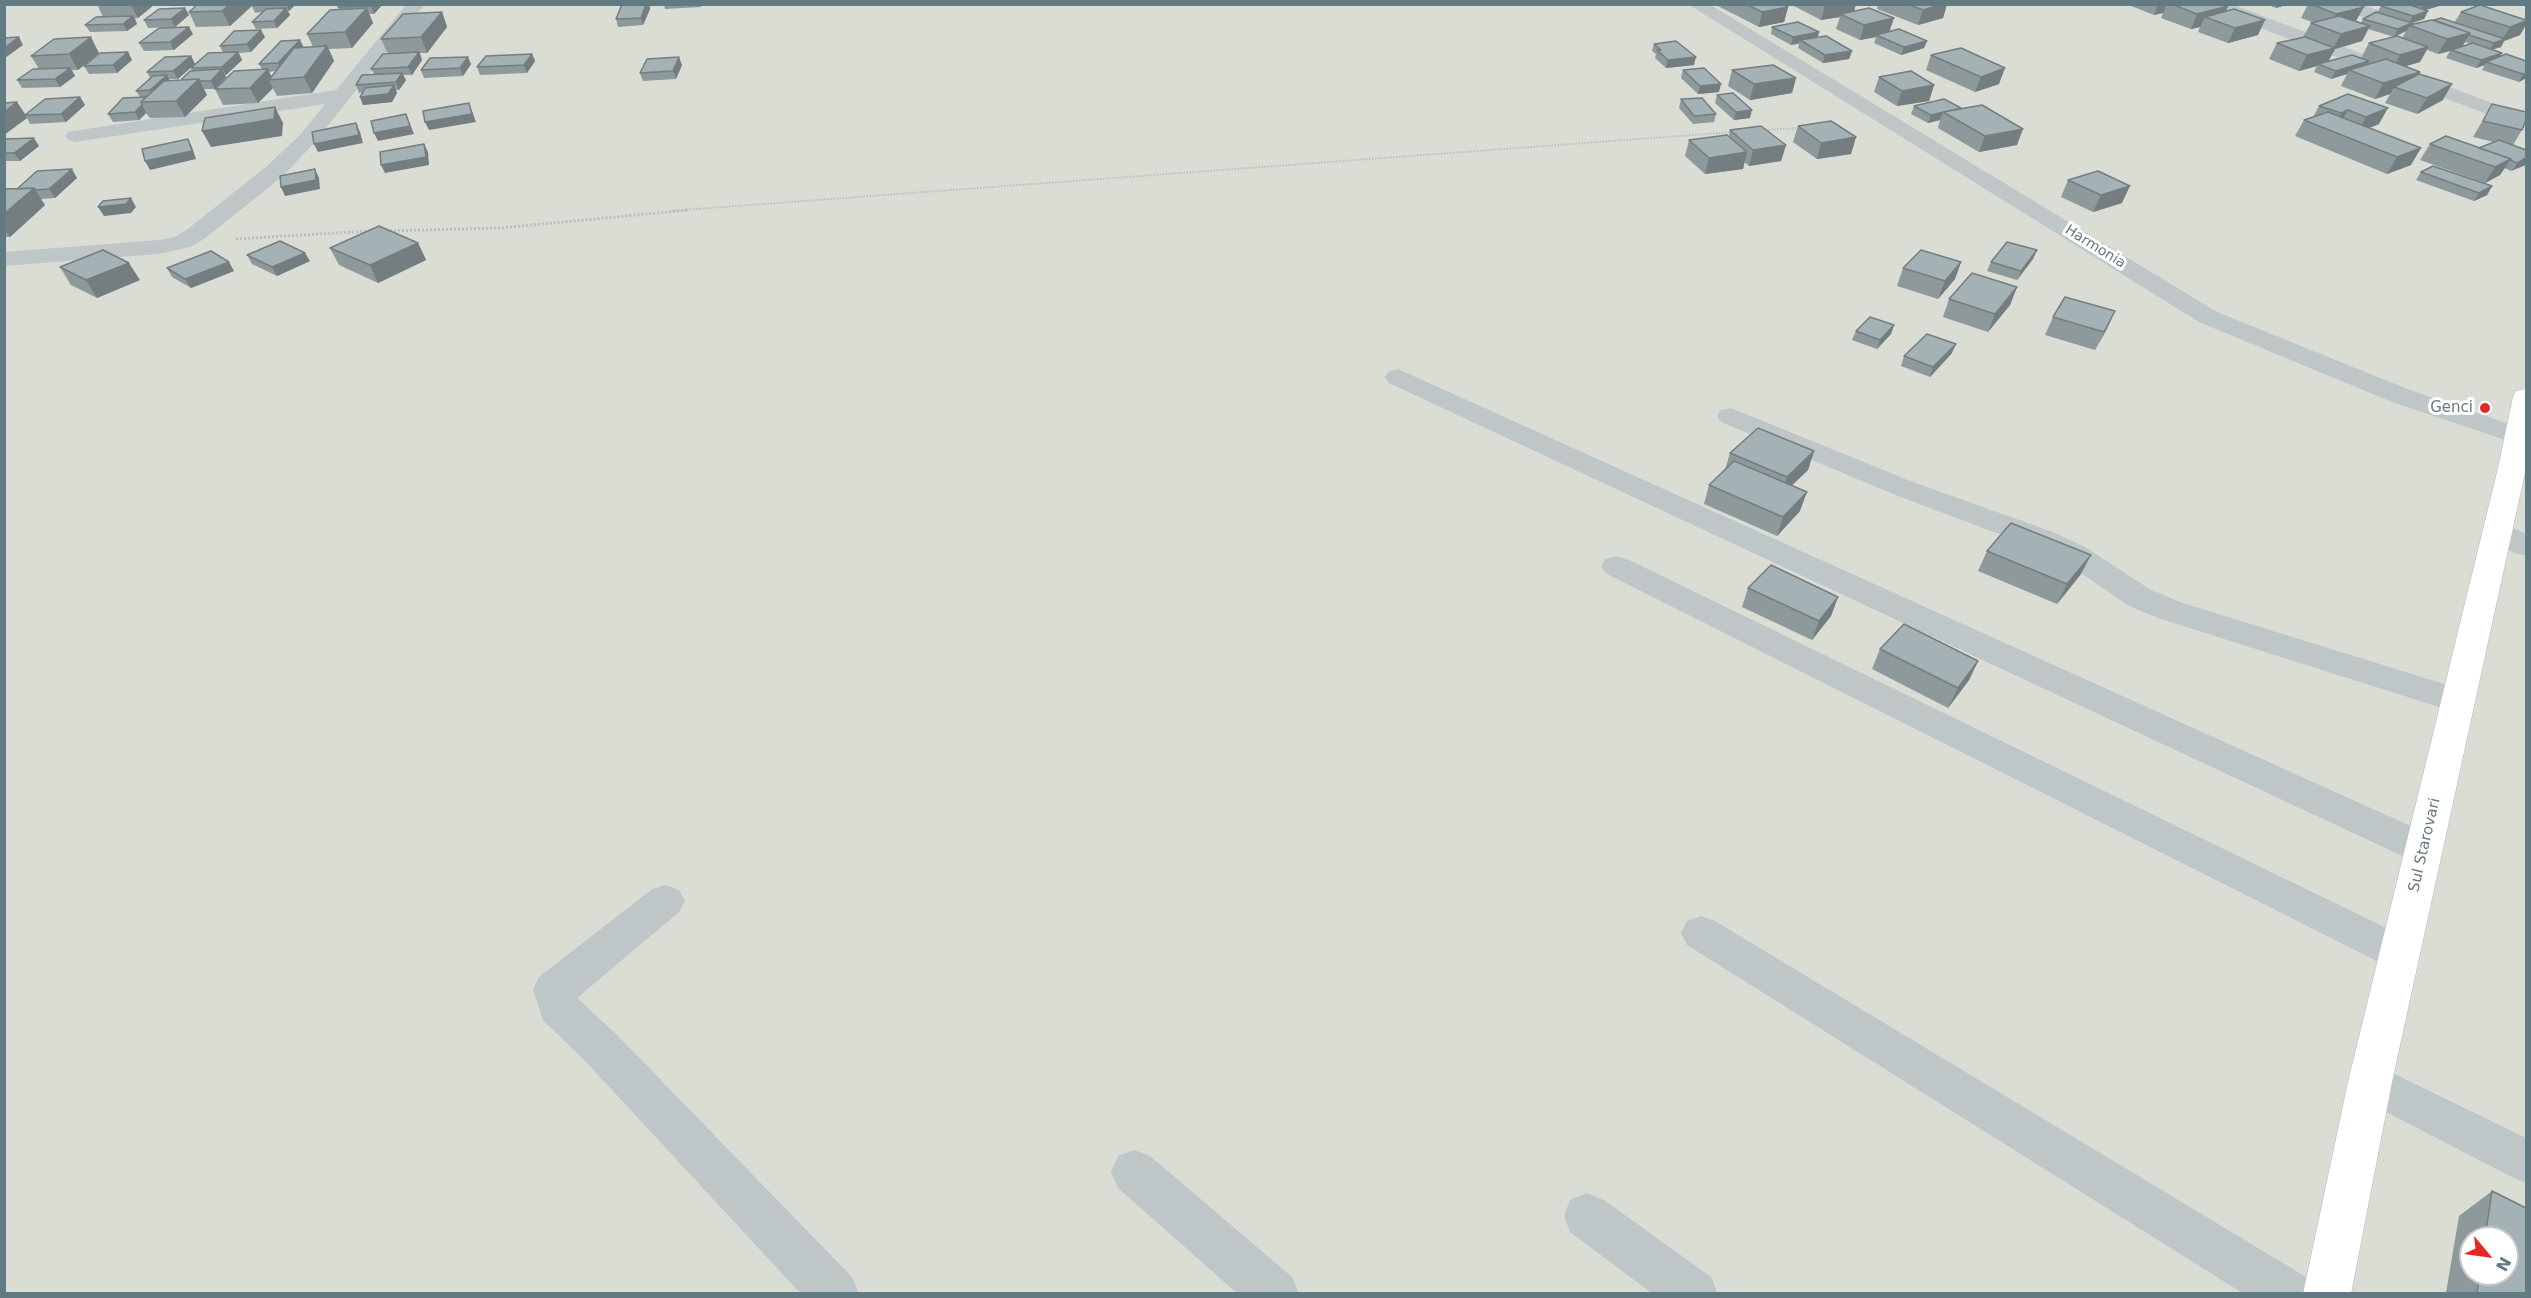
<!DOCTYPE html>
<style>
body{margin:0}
#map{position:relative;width:2531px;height:1298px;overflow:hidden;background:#f8f8f5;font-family:"DejaVu Sans",sans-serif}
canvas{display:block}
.frame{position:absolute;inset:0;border:6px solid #627a81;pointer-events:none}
.north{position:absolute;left:2459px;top:1226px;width:60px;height:60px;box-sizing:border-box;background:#fff;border:2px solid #c0cacd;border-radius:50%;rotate:119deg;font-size:16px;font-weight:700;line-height:24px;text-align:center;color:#627a81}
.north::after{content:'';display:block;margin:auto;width:21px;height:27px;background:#e72726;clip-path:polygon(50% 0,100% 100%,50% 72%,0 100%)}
</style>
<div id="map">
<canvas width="2531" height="1298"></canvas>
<div class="frame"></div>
<div class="north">N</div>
</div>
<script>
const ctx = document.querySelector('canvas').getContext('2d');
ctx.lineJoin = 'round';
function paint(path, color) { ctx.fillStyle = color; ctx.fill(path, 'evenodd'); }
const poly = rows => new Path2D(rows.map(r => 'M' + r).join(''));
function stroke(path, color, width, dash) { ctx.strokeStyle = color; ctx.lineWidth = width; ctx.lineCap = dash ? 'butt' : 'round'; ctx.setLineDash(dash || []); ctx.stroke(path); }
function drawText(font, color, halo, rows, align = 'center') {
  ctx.font = font + ' "DejaVu Sans",sans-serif'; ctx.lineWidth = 6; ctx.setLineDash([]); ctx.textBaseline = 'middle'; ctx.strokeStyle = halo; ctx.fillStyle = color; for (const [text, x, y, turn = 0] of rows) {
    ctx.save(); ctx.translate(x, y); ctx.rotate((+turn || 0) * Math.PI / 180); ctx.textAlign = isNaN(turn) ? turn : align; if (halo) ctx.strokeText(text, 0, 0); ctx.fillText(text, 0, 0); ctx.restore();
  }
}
paint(poly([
 [5,5,2526,5,2526,1293,5,1294],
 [2471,1238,2507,1238,2507,1274,2471,1274]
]), '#daddd4');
const secondary = poly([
 [2526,389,2526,468,2392,1082,2351,1294,2303,1294,2348,1082,2498,468,2513,397,2516,391,2526,389]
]);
stroke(secondary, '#b1babd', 1);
stroke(poly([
 [1762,130,1802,128],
 [669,211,1733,132]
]), '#b9bec0', 2, [1.5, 1.5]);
stroke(poly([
 [386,231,500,228,689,210],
 [236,239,369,231]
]), '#b9bec0', 3, [2, 2]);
paint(poly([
 [407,4,425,4,314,143,283,176,204,239,190,247,159,254,4,266,4,252,159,240,175,237,188,229,267,166,300,135,325,104,75,142,68,140,65,136,68,132,336,90,407,4],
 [1688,4,1709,4,2217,312,2410,390,2526,430,2526,447,2392,402,2199,322,1688,4],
 [2206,4,2231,4,2526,116,2526,129,2208,8,2206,4],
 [2333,4,2360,4,2419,24,2422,28,2419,32,2413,33,2407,32,2335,8,2333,4],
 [1398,369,2437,838,2443,849,2437,860,2424,864,2411,860,1389,383,1385,377,1389,371,1398,369],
 [1731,408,1913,482,2053,532,2085,547,2151,590,2183,603,2470,692,2475,701,2470,710,2458,713,2161,619,2129,606,2063,561,2031,546,1893,494,1721,422,1717,416,1721,410,1731,408],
 [2497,521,2526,534,2526,556,2515,553,2486,538,2482,531,2486,524,2497,521],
 [1616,556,1627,559,2413,941,2419,953,2413,965,2399,970,2385,965,1605,573,1601,566,1605,559,1616,556],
 [665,885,679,890,685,901,679,912,577,998,618,1036,852,1277,859,1294,801,1294,588,1064,543,1020,533,990,539,977,651,890,665,885],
 [1701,916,1715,921,2306,1277,2313,1294,2244,1294,1687,945,1681,933,1687,921,1701,916],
 [2370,1062,2526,1138,2526,1183,2510,1176,2355,1096,2348,1082,2355,1068,2370,1062],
 [1134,1150,1150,1156,1292,1277,1299,1294,1238,1294,1118,1188,1111,1172,1118,1156,1134,1150],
 [1587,1193,1604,1200,1711,1277,1718,1294,1653,1294,1570,1232,1564,1216,1570,1200,1587,1193]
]), '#bfc6c8');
paint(secondary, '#fff');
paint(poly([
 [97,4,155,4,138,18,135,18,137,24,127,31,90,32,85,25,103,17],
 [198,4,296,4,289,11,288,11,290,15,277,28,256,29,252,22,262,12,255,13,252,6,230,26,196,27,189,12],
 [383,4,374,14,369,14,373,23,352,48,329,49,334,61,312,93,277,96,273,88,258,103,223,105,215,89,262,69,259,64,303,48,313,47,307,34,339,10,338,7],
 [276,71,272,77,269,72],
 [622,4,649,4,650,9,643,25,618,27,616,19],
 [664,4,702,4,701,7,665,9],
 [1714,4,1782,4,1788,7,1784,22,1759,27],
 [1790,4,1856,4,1854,11,1890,32,1927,41,1924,48,1901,55,1874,43,1876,37,1860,40,1836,29,1840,17,1821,20],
 [1878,4,1947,4,1943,18,1918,25,1877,9],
 [2126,4,2223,4,2228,6,2226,12,2258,35,2228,43,2198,32,2200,27,2191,29,2161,18,2163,13,2154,15],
 [2265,4,2289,4,2276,8],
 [2308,4,2358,4,2356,21,2361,23,2363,19,2377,13,2381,6,2385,4,2440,4,2439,6,2425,10,2428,11,2424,19,2412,23,2411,25,2454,23,2461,12,2526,20,2520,35,2504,41,2501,47,2491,50,2500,57,2526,61,2526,78,2519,82,2482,70,2485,65,2476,68,2446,58,2450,51,2438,54,2427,50,2420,62,2406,66,2419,75,2443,100,2417,114,2385,103,2390,94,2375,99,2341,86,2347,74,2331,79,2314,72,2317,66,2299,71,2269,59,2277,43,2303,37,2311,23,2312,22,2301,18],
 [2368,29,2394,37,2369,43,2361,58,2328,61,2335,49,2362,41],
 [2406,31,2402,38,2394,37],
 [2465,42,2470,44,2462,46],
 [185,8,189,15,175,27,148,28,144,20],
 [442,12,447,27,427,53,420,53,422,60,412,75,403,75,406,80,399,90,396,90,397,93,392,102,363,105,360,97,362,92,359,93,356,85,374,74,371,69,388,54,381,39],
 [1772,27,1819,32,1817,37,1852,51,1849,59,1823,63,1798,48,1799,44,1791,45,1771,34],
 [193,34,174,50,144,51,139,43],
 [265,37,251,52,239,53,242,60,226,75,225,75,226,77,215,89,204,89,207,95,185,117,150,118,146,113,139,120,113,122,108,114,140,97,136,91,150,78,147,72,191,56,195,64,178,79,169,79,170,81,181,80,192,71,191,68,223,53,220,46],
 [1654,44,1694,65,1666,68,1655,58,1656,54,1652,51],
 [128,52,132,60,117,73,89,74,84,66],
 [99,53,78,70,72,70,75,76,60,87,22,88,17,80,39,69,31,56],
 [532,54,535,61,527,73,480,75,477,67],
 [1931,55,1999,84,1975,92,1926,70],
 [471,64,463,76,424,78,421,70],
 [682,65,676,79,643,81,640,73],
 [1683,70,1719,92,1698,94,1681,78],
 [1732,70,1796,78,1792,93,1750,100,1728,86],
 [1879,77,1934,85,1929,101,1897,106,1874,92],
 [2348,94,2379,124,2369,128,2411,165,2387,174,2295,136,2304,120,2313,117,2319,106],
 [1717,95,1750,118,1734,120,1715,103],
 [80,97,85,105,66,122,30,124,27,118,4,135,4,103,17,102,26,115],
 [1681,99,1716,114,1714,122,1693,124,1679,108],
 [1944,99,2017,145,1979,152,1938,128,1940,120,1928,123,1911,114,1914,106],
 [2492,104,2522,130,2513,145,2526,150,2511,171,2505,168,2500,175,2485,183,2420,160,2430,144,2479,148,2494,142,2473,137],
 [1798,126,1856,137,1851,154,1817,159,1793,142],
 [1730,130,1786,145,1781,161,1749,166,1744,162,1743,169,1705,174,1685,156,1689,140,1729,136],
 [4,140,39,146,20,161,4,161],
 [2421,172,2492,186,2487,195,2474,201,2416,180],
 [77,178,55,198,41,199,45,205,10,237,4,237,4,189,17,189],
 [2068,180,2122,203,2093,212,2061,197],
 [418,243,426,260,378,283,339,265,330,248],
 [2037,250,2033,259,2017,280,1987,271,1991,262],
 [247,255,310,261,277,276,252,264],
 [1961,262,1955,279,1938,299,1897,286,1903,268],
 [60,267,140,280,97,298,71,285],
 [167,268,234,271,191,288,172,277],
 [2017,287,2010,305,1988,332,1943,317,1949,299],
 [2115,311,2095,350,2045,335,2053,317],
 [1894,325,1891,334,1877,349,1852,340,1856,331],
 [1952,353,1930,377,1901,366,1904,356],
 [1814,451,1808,470,1791,486,1800,511,1777,536,1704,504,1709,485,1725,470,1730,453],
 [1987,551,2081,574,2057,604,1978,571],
 [1748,588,1838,597,1831,616,1812,640,1742,607],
 [1880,649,1978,661,1969,680,1948,708,1872,669],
 [2492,1191,2526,1293,2446,1293,2459,1216],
 [2471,1238,2507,1238,2507,1274,2471,1274]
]), '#8e999c');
paint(poly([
 [131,4,155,4,138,18],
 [230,4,254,4,230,26,222,11],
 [286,4,296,4,289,11],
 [373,4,383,4,374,14,371,6],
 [646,4,649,4,650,9,643,25,641,18],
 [1831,4,1856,4,1853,14,1840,14,1840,17,1821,20,1825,5],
 [1943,4,1947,4,1943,18,1918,25,1923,10],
 [2158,4,2167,4,2163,13,2154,15],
 [2278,4,2289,4,2276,8],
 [2423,4,2440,4,2439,6,2419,12],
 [2228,6,2221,21,2205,17,2200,27,2191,29,2197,14],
 [1788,7,1784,22,1759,27,1762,12],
 [2364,7,2356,21,2329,28,2336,14],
 [185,8,189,15,175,27,171,19],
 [286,8,290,15,277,28,274,21],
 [367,8,373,23,352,48,345,32],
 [2428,11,2424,19,2412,23,2406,31,2394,37,2398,29,2409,24,2413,16],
 [442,12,447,27,427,53,421,37],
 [133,16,137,24,127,31,123,24],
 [1894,18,1889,33,1876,35,1876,37,1860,40,1864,25],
 [2265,20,2258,35,2228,43,2235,28],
 [2526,21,2526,25,2520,35,2504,41,2501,47,2489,50,2494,43,2502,40,2510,27],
 [2370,26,2362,41,2335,49,2327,64,2318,64,2317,66,2299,71,2307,55,2333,49,2341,34],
 [189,27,193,34,174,50,170,42],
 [261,30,265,37,251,52,247,44],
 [1819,32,1817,40,1800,40,1799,43,1791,45,1793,37],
 [2470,33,2461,49,2451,50,2450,51,2438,54,2447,39],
 [19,37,23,45,5,58,4,48],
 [91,37,99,53,78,70,69,54],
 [300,40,304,48,282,71,278,63],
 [1927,41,1924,48,1901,55,1904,47],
 [327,46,334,61,312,93,304,77],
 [2428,47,2420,62,2392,70,2400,55],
 [1852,51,1849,59,1823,63,1825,55],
 [128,52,132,60,117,73,113,65],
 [238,52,242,60,226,75,222,67],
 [419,52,422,60,412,75,408,67],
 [2502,53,2497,61,2486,62,2485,65,2476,68,2481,60],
 [532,54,535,61,527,73,524,65],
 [191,56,195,64,178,79,173,71],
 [468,57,471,64,463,76,460,68],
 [679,57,682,65,676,79,673,71],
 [1696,57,1694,65,1666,68,1668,60],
 [2369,61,2365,69,2349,70,2347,74,2331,79,2336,71],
 [70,68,75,76,60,87,55,79],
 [2005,68,1999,84,1975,92,1981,77],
 [222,69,226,77,215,89,211,81],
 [268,69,273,80,269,80,273,88,258,103,250,88],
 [2420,72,2412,87,2394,87,2390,94,2375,99,2383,83],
 [402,73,406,80,399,90,396,82],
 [2526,73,2526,78,2519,82,2523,74],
 [167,75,171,83,154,98,150,90],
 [1796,78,1792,93,1750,100,1754,84],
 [199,79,207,95,185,117,176,101],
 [1721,84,1719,92,1698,94,1700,86],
 [2452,84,2443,100,2417,114,2427,98],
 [394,85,397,93,392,102,363,105,360,97],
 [1934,85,1929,101,1897,106,1902,91],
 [80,97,85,105,66,122,61,114],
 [17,102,27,118,4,135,4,112],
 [469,103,476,122,429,130,425,122],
 [142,105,146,113,139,120,135,112],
 [275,107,283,123,282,136,211,147,202,131],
 [2388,108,2379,124,2357,133,2366,117],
 [1752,110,1750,118,1734,120,1736,112],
 [2348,110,2339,126,2332,129,2341,113],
 [1943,112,1940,120,1928,123,1931,115],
 [406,114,414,134,378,141,374,133],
 [356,123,360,132,363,143,318,152,314,144],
 [2023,129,2017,145,1979,152,1985,136],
 [1856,137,1851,154,1817,159,1821,143],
 [34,138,39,146,20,161,14,153],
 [188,139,192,147,196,159,150,170,145,161],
 [424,144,428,152,429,165,385,173,381,165],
 [1786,145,1781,161,1749,166,1753,150],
 [2421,148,2411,165,2387,174,2397,157],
 [1747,152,1743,169,1705,174,1709,158],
 [2526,158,2526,165,2511,171,2517,163],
 [2511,159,2500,175,2485,183,2495,167],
 [72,169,77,178,55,198,49,189],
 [315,169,319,178,320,189,285,196,281,187],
 [2130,186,2122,203,2093,212,2101,195],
 [2492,186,2487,195,2474,201,2479,193],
 [34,188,45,205,10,237,4,228,4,214],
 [131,198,136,207,131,213,104,216,98,207],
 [418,243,426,260,378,283,370,265],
 [2037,250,2033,259,2017,280,2021,271],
 [305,253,310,261,277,276,272,267],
 [229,262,234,271,191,288,185,279],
 [1961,262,1955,279,1938,299,1945,281],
 [129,263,140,280,97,298,86,280],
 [2017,287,2010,305,1988,332,1995,314],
 [2115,311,2107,329,2095,350,2104,332],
 [1894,325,1891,334,1877,349,1880,340],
 [1956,344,1952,353,1930,377,1933,367],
 [1814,451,1808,470,1781,496,1787,477],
 [1807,492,1800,511,1777,536,1783,517],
 [2091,555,2081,574,2057,604,2067,584],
 [1838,597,1831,616,1812,640,1819,621],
 [1978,661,1969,680,1948,708,1958,688]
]), '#747d7f');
const building = poly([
 [198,4,230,4,222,11,189,12,198,4],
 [341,4,373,4,371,6,338,7,341,4],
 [622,4,646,4,641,18,616,19,622,4],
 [1746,4,1782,4,1788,7,1762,12,1746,4],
 [1907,4,1943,4,1923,10,1907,4],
 [2172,4,2223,4,2228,6,2197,14,2172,4],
 [2311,4,2358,4,2364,7,2336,14,2311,4],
 [2385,4,2407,4,2428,11,2413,16,2381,6,2385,4],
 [2480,5,2526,20,2526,21,2510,27,2461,12,2480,5],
 [185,8,171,19,144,20,159,9,185,8],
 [286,8,274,21,252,22,266,9,286,8],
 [367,8,345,32,307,34,330,10,367,8],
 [1869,8,1894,18,1864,25,1840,14,1869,8],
 [2234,9,2265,20,2235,28,2205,17,2234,9],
 [442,12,421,37,381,39,403,14,442,12],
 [2376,12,2412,23,2398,29,2363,19,2376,12],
 [133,16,123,24,85,25,96,17,133,16],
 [2339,16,2370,26,2341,34,2311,23,2339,16],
 [2441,18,2505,39,2494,43,2469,35,2470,33,2434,20,2441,18],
 [2432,20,2470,33,2447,39,2409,25,2432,20],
 [1798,22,1819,32,1793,37,1772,27,1798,22],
 [189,27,170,42,139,43,159,28,189,27],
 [1899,29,1927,41,1904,47,1876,35,1899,29],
 [261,30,247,44,220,46,234,31,261,30],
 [1826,36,1852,51,1825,55,1800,40,1826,36],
 [2397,36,2428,47,2400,55,2369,43,2397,36],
 [19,37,4,48,4,38,19,37],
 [91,37,69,54,31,56,54,39,91,37],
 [2305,37,2335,48,2307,55,2277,43,2305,37],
 [300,40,278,63,259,64,281,41,300,40],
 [1676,41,1696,57,1668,60,1657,50,1661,50,1654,44,1676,41],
 [2473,43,2502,53,2481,60,2451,50,2473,43],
 [327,46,304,77,269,80,294,48,327,46],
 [1961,48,2005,68,1981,77,1931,55,1961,48],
 [128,52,113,65,84,66,100,53,128,52],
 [238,52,222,67,191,68,208,53,238,52],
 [419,52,408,67,371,69,383,54,419,52],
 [532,54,524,65,477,67,486,56,532,54],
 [2506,54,2526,61,2526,73,2523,74,2486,62,2506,54],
 [2352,55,2369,61,2336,71,2318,64,2352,55],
 [191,56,173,71,147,72,165,57,191,56],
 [468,57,460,68,421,70,430,58,468,57],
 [679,57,673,71,640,73,647,59,679,57],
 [2386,59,2420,72,2383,83,2349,70,2386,59],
 [1773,65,1796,78,1754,84,1732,70,1773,65],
 [70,68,55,79,17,80,33,69,70,68],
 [1704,68,1721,84,1700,86,1683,70,1704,68],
 [222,69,211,81,200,81,199,79,181,80,190,71,222,69],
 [268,69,250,88,215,89,234,71,268,69],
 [1911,71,1934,85,1902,91,1879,77,1911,71],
 [402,73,396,82,356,85,362,75,402,73],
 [2419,74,2452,84,2427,98,2394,87,2419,74],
 [167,75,150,90,136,91,153,76,167,75],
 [199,79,176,101,141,102,164,81,199,79],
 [394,85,388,94,360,97,365,88,394,85],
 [1733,93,1752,110,1736,112,1717,95,1733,93],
 [2348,94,2388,108,2366,117,2348,110,2341,113,2319,106,2348,94],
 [80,97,61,114,25,115,45,99,80,97],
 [146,97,141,102,142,105,135,112,108,114,123,98,146,97],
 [1702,98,1716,114,1694,116,1681,99,1702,98],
 [1944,99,1961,108,1931,115,1914,106,1944,99],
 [17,102,4,112,4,103,17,102],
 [469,103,472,114,425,122,423,111,469,103],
 [2492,104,2526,112,2526,120,2522,130,2483,121,2492,104],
 [1982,105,2023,129,1985,136,1943,112,1982,105],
 [275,107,274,119,202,131,205,118,275,107],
 [2328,112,2421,148,2397,157,2304,120,2328,112],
 [406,114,410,126,374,133,371,121,406,114],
 [1831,121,1856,137,1821,143,1798,126,1831,121],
 [356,123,359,135,314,144,312,132,356,123],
 [1761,126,1786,145,1753,150,1730,130,1761,126],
 [1727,135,1747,152,1709,158,1689,140,1727,135],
 [2446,136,2511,159,2495,167,2430,144,2446,136],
 [34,138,14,153,4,153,4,140,6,139,34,138],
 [188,139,192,151,145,161,142,149,188,139],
 [2499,140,2526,150,2526,158,2517,163,2510,160,2511,159,2479,148,2499,140],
 [424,144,426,157,381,165,380,152,424,144],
 [2433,166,2492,186,2479,193,2421,172,2433,166],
 [72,169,49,189,36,190,34,188,17,189,37,171,72,169],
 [315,169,316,180,281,187,280,176,315,169],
 [2098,171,2130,186,2101,195,2068,180,2098,171],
 [34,188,4,214,4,189,34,188],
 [131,198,126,204,98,207,103,201,131,198],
 [379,226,418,243,370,265,330,248,379,226],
 [280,241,305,253,272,267,247,255,280,241],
 [2007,242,2037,250,2021,271,1991,262,2007,242],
 [103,250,129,263,86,280,60,267,103,250],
 [1921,250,1961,262,1945,281,1903,268,1921,250],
 [211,251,229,262,185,279,167,268,211,251],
 [1972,273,2017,287,1995,314,1949,299,1972,273],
 [2065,297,2115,311,2104,332,2053,317,2065,297],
 [1870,317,1894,325,1880,340,1856,331,1870,317],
 [1927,334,1956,344,1933,367,1904,356,1927,334],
 [1758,428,1814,451,1787,477,1730,453,1758,428],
 [1734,461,1807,492,1783,517,1709,485,1734,461],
 [2011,523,2091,555,2067,584,1987,551,2011,523],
 [1771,565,1838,597,1819,621,1748,588,1771,565],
 [1904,624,1978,661,1958,688,1880,649,1904,624],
 [2492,1191,2526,1208,2526,1293,2477,1293,2480,1274,2507,1274,2507,1238,2485,1238,2492,1191]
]);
paint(building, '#a5b2b5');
stroke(building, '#747d7f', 1.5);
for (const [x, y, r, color] of [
 [2485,408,6,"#e72726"]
]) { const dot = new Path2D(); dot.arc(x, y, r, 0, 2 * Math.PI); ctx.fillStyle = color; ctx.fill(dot); stroke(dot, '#fff', 2); }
drawText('14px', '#627a81', '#fff', [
 ["Harmonia",2095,247,32]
]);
drawText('15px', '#627a81', '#fff', [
 ["Genci",2473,408]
], 'right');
drawText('15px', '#627a81', '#fff', [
 ["Sul Starovari",2425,845,-77]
]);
</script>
